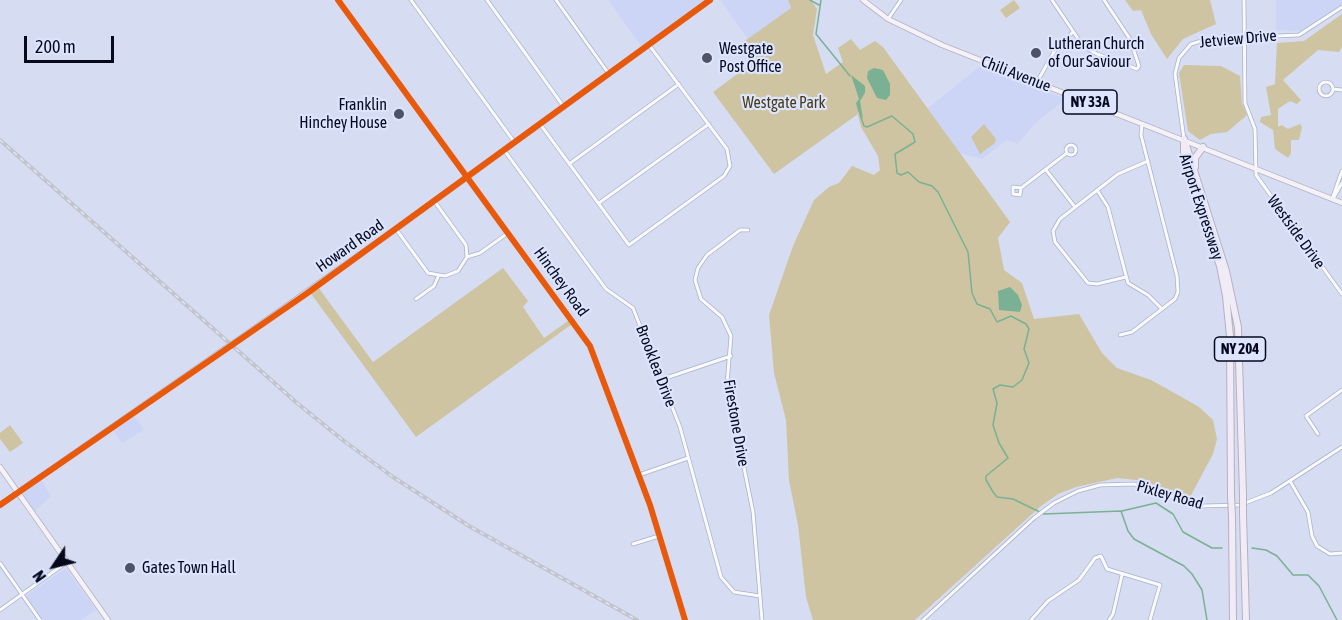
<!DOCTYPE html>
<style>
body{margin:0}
#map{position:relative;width:1342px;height:620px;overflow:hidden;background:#d6dcf2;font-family:"Asap Condensed",sans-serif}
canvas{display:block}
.north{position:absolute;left:24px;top:536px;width:60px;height:60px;-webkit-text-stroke:4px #dce4fe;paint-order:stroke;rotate:235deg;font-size:16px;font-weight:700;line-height:24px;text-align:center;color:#06091e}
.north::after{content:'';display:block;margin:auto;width:21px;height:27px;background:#06091e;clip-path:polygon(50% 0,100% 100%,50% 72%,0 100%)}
.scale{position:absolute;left:24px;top:36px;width:90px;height:27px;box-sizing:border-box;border:3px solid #06091e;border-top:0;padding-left:8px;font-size:18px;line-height:21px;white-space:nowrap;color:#06091e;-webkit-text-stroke:4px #dce4fe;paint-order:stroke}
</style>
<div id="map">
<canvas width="1342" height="620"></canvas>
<div class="north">N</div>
<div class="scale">200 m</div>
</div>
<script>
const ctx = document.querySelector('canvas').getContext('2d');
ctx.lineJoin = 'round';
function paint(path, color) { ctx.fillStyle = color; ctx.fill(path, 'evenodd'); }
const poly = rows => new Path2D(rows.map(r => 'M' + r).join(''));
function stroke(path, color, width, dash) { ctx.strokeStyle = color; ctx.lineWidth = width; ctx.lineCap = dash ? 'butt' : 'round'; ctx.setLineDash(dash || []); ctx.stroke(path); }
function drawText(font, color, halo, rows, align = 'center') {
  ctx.font = font + ' "Asap Condensed",sans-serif'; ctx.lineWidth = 4.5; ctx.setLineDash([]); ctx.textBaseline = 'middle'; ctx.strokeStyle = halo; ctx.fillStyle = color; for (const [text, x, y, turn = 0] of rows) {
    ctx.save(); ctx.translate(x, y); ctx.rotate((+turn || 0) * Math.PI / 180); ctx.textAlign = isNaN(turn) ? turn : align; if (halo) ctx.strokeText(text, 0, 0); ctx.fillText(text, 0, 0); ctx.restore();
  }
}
paint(poly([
 [608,0,704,0,642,47],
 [720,0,788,0,791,8,748,39],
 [1276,0,1342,0,1342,4,1300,31,1276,30],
 [980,66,1066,99,1034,124,1018,144,1007,140,982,159,959,153,927,109],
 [134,416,144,430,122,443,113,430],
 [41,479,51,496,34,512,23,493],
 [66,568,96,610,81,620,43,620,26,596]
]), '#ccd5f6');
paint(poly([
 [788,0,811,0,817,9,813,35,826,74,843,62,838,48,851,39,860,50,875,41,883,47,1010,222,998,238,1004,270,1022,283,1034,319,1079,314,1102,353,1117,368,1151,380,1178,395,1199,407,1213,420,1217,439,1213,454,1189,499,1137,480,1117,478,1076,487,1058,494,1041,506,915,620,813,620,806,597,798,525,789,480,786,420,774,373,769,315,793,246,814,200,829,187,839,183,852,166,874,175,880,170,878,156,861,127,858,114,774,174,713,92,752,63,739,45,791,8],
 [1014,0,1020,8,1006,18,1000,10],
 [1125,0,1210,0,1216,24,1183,39,1167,59,1151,34,1141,10,1133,11],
 [1342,14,1342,47,1339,52,1318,50,1283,80,1301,100,1297,104,1290,101,1278,109,1278,127,1282,125,1288,129,1300,124,1302,127,1299,140,1291,140,1291,153,1288,158,1275,149,1273,130,1260,122,1261,117,1271,115,1266,87,1275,84,1277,43,1304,41],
 [1184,65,1221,66,1240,76,1242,103,1247,115,1227,132,1211,134,1200,140,1188,131,1179,73],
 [984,124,996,139,995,143,980,154,971,137],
 [503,268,528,301,523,307,544,338,568,321,572,324,416,437,309,291,318,287,373,362],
 [10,425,23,443,10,452,0,439,0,433]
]), '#cec4a1');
paint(poly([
 [874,68,883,70,890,84,890,95,886,100,877,98,867,78,868,71],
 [851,75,865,86,865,93,860,101,863,119,858,111,856,103,859,99],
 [1010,287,1018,295,1022,305,1020,312,999,310,998,291]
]), '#7ab194');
stroke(poly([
 [810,0,819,5],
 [821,0,816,34,850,76],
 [860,115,864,126,867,127,892,116,913,134,915,142,895,154,897,173,901,175,908,172,919,182,932,186,938,192,968,252,972,293,977,304,990,309,997,322,1011,316,1026,324,1029,329,1024,349,1029,363,1022,380,1013,387,1000,385,993,389,997,403,993,425,999,443,1008,458,986,476,986,480,993,492,997,497,1013,499,1044,514,1121,511,1128,531,1134,539,1184,566,1192,574,1202,590,1207,620],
 [1122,511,1156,503,1173,514,1183,532,1212,548,1222,548],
 [1252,548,1266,550,1277,556,1293,575,1308,575,1319,586,1337,620]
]), '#7ab194', 1.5);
const minor = poly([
 [338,0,590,346,650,505,685,620],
 [411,0,515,143],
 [487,0,564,107],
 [556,0,609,74],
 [1052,0,1083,46,1097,54,1137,69,1139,66,1130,39,1104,0],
 [1244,0,1245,103,1255,129,1256,175,1342,294],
 [888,19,901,0],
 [1037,82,1055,50,1073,32],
 '1319 89a7 7 0 1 1 14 0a7 7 0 1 1-14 0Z',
 [1333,89,1342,90],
 [540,124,629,245,724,176,730,166,727,149,649,45],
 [1184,139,1175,74,1179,58,1191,44,1208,39,1299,35,1342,7],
 '1066 150a5 5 0 1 1 10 0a5 5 0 1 1-10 0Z',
 [504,150,606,289,633,308,680,427,721,577,734,592,760,596],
 [569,164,679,84],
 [1046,170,1075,207],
 [1021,188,1013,187,1013,194,1020,195,1021,188,1067,153],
 [1097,190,1108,207,1128,283,1148,295,1162,309],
 [1334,197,1342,183],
 [1332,199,1342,171],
 [599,203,709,124],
 [396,229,428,273,445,276,458,271,467,257,466,245,435,202],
 [748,230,740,230,707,255,698,268,695,280,701,299,722,317,731,336,727,384,753,512,762,620],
 [467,257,480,253,508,233],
 [1126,277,1097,284,1088,283,1055,242,1053,231,1060,219,1118,174,1148,161],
 [416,299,434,286,438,277],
 [1120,335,1132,332,1175,299,1178,292,1177,276,1141,135,1142,124],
 [660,380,731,356],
 [1318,434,1306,416,1342,390],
 [639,475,688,458],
 [1290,481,1308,512,1312,536,1317,546,1330,554,1342,553],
 [633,544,659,536],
 [0,563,40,620],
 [0,610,67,562],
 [923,620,1034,518,1054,503,1078,491,1100,485,1134,484,1203,506,1240,505,1271,493,1342,447],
 [1031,620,1048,601,1079,580,1095,558,1101,556,1107,569,1160,585,1150,620],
 [1109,620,1113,614,1122,575]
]);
const major = poly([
 [863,0,888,19,942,45,1342,203],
 [238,340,396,229,710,0],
 [0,467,108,620],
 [0,505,223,350]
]);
const highway = poly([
 [1184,139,1184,154,1220,266,1226,296,1230,336,1231,496],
 [1184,139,1226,271,1238,327,1243,494],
 [1195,167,1195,158,1203,147],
 [1243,514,1246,620],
 [1232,516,1233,620]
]);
stroke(minor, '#abb1c6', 4.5);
stroke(major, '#b4b1c2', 6);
stroke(highway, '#b4b1c2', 8);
stroke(minor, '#f9fafd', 3);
stroke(major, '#f4f1f7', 4.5);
stroke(highway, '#f0ebf4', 6);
const rail = poly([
 [0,140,297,403,344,441,393,477,469,526,637,620]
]);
stroke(rail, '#c2c4ca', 4);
stroke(rail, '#dce4fe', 1.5, [4.5]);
const majorBridge = poly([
 [223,350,238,340]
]);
const highwayBridge = poly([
 [1243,494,1243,514],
 [1231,496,1232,516]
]);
stroke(majorBridge, '#b4b1c2', 6, []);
stroke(highwayBridge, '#b4b1c2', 8, []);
stroke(majorBridge, '#f4f1f7', 4.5);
stroke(highwayBridge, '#f0ebf4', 6);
stroke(poly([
 [338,0,590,346,650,505,685,620],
 [0,505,306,294,710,0]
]), '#e8590c', 6);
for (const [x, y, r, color] of [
 [1036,53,6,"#4f5368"],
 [707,58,6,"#4f5368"],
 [399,114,6,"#4f5368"],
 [130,568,6,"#4f5368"]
]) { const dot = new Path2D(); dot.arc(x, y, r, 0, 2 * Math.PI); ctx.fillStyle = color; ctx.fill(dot); stroke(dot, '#dce4fe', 2); }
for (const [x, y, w] of [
 [1090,102,54],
 [1240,349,51]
]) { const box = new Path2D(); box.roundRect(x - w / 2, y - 12, w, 24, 4.5); ctx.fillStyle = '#dce4fe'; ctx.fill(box); stroke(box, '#06091e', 1.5); }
drawText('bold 15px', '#06091e', null, [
 ["NY 33A",1090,102],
 ["NY 204",1240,349]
]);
drawText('16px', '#06091e', '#dce4fe', [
 ["Jetview Drive",1238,39,-5],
 ["Chili Avenue",1016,74,21],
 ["Airport Expressway",1201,207,72],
 ["Westside Drive",1296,232,54],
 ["Howard Road",350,246,-35],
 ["Hinchey Road",561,282,54],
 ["Brooklea Drive",656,366,69],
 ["Firestone Drive",736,423,80],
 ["Pixley Road",1170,495,16]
]);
drawText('16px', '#06091e', '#dce4fe', [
 ["Lutheran Church",1048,44],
 ["of Our Saviour",1048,62],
 ["Westgate",719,49],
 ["Post Office",719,67],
 ["Franklin",387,105,"right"],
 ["Hinchey House",387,123,"right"],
 ["Gates Town Hall",142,568]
], 'left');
drawText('16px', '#463b16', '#dce4fe', [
 ["Westgate Park",784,103]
]);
</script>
